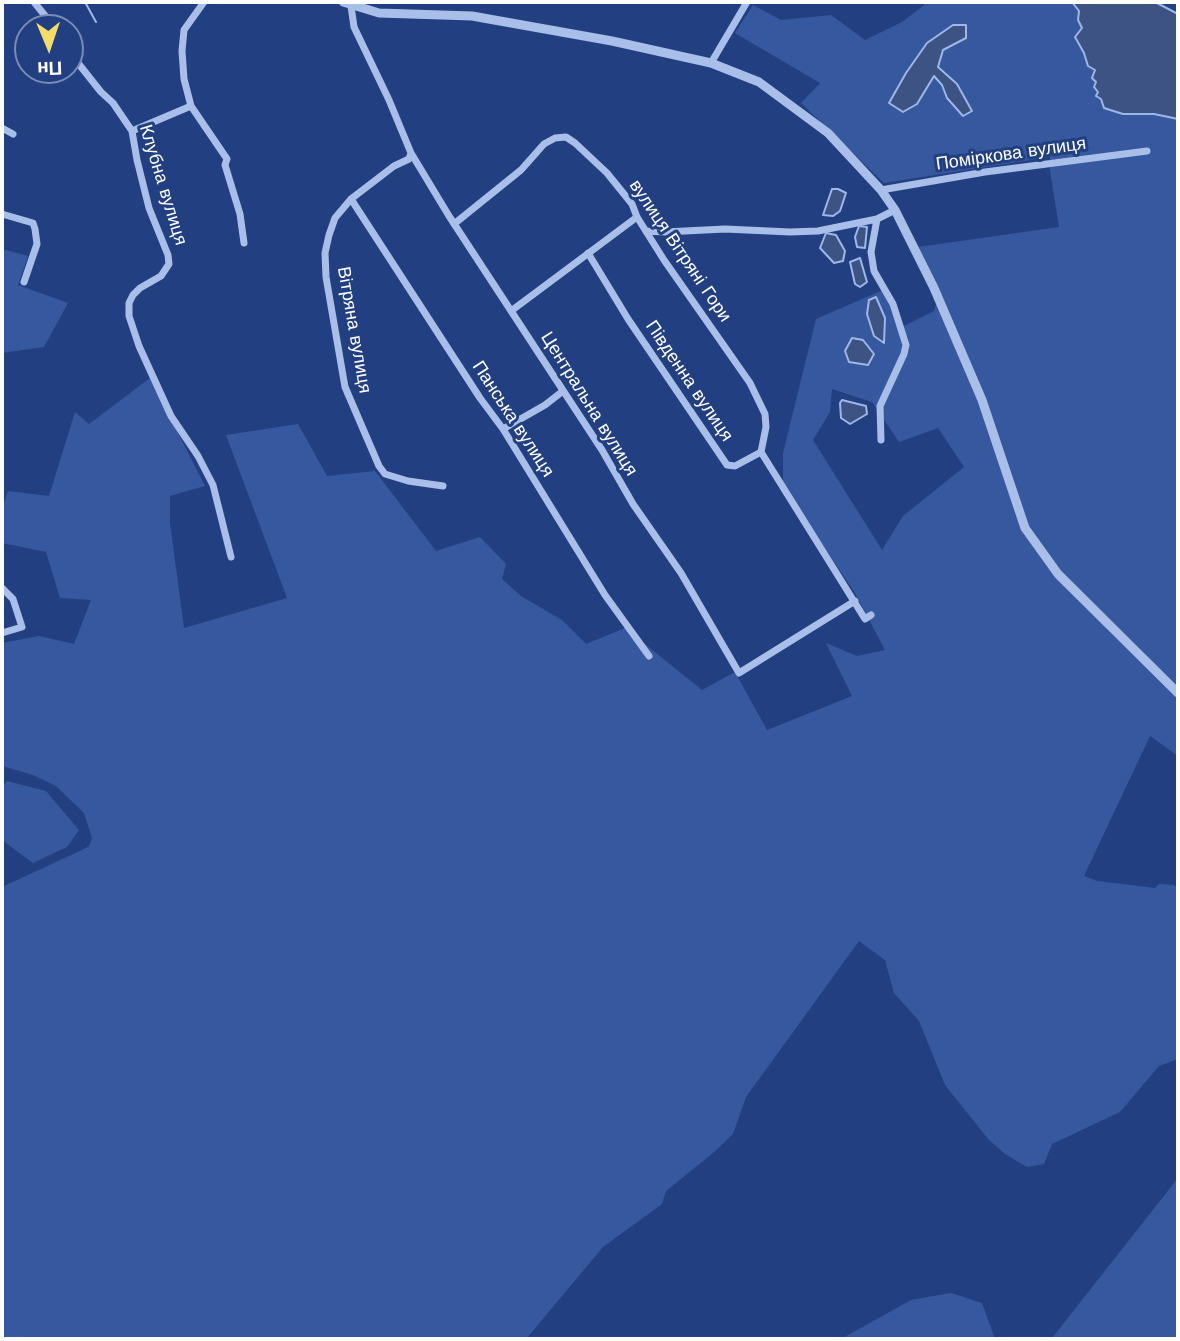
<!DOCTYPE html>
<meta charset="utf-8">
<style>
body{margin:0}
#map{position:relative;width:1180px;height:1341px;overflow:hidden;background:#224081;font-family:"Work Sans",sans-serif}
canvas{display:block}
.frame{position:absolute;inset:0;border:4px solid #fff;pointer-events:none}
.north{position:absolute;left:14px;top:14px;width:70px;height:70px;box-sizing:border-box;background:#224081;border:2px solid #7a8cb3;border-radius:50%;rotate:178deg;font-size:19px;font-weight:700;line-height:28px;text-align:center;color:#fff}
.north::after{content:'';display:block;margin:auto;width:24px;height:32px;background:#f3dc6b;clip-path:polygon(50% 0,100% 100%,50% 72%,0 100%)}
</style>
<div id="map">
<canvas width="1180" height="1341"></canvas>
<div class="frame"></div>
<div class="north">Пн</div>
</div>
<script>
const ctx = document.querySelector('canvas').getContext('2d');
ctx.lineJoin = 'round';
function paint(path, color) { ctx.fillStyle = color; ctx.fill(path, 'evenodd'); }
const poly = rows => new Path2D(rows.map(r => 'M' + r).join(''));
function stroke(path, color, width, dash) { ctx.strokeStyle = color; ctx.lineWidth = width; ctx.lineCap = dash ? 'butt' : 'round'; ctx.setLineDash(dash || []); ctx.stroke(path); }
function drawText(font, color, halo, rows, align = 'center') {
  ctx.font = font + ' "Work Sans",sans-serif'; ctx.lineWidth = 6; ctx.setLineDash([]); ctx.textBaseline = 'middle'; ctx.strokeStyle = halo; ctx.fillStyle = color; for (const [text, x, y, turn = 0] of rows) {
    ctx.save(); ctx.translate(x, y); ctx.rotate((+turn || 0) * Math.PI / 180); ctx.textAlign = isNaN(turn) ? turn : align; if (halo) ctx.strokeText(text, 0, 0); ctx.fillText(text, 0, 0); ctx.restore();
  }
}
paint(poly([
 [928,2,1072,2,1079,11,1083,28,1075,37,1084,53,1088,66,1095,70,1098,92,1101,98,1123,114,1154,114,1178,119,1178,756,1150,736,1084,876,1097,881,1155,888,1159,884,1174,885,1178,889,1178,1059,1159,1066,1120,1112,1052,1144,1044,1164,1027,1167,1005,1154,989,1140,945,1085,919,1021,894,993,885,960,859,941,746,1097,733,1134,713,1153,666,1191,662,1204,603,1247,526,1339,2,1339,2,887,84,849,89,846,92,838,84,813,56,786,33,775,2,766,2,643,39,636,74,644,91,600,60,598,46,552,2,543,2,508,8,491,49,496,75,412,89,424,150,378,205,486,170,496,170,523,184,628,287,598,226,435,298,424,327,476,375,471,436,551,480,537,506,564,502,579,521,596,562,620,586,644,625,628,702,690,735,672,767,730,852,696,826,643,857,656,885,650,855,593,783,486,783,453,816,319,883,290,904,326,934,311,938,299,918,247,1059,227,1050,171,1050,157,884,183,801,103,820,83,735,33,753,5,781,20,831,15,865,40,902,22],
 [832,389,872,402,899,442,938,428,964,467,903,516,882,550,813,440,830,412],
 [2,249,28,256,18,285,68,303,44,347,2,353],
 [7,781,46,791,79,830,67,847,33,863,2,840,2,787],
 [1178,1178,1178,1338,1043,1339,1052,1338],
 [951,1293,982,1303,995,1339,841,1339,911,1300]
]), '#36589f');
const water = poly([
 [1072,2,1155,2,1178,14,1178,119,1154,114,1123,114,1104,108,1101,99,1096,96,1098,92,1094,87,1096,82,1092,78,1095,70,1088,66,1084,53,1075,37,1082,28,1078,20,1079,11,1072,2],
 [953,25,966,25,966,38,943,50,938,67,957,84,972,111,963,116,947,98,942,85,934,76,917,104,903,112,889,103,906,73,927,43,953,25],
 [832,189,838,189,846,193,840,211,833,216,823,215,832,189],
 [859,226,867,227,865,248,857,247,855,237,859,226],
 [826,233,836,235,845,251,843,261,834,263,820,248,826,233],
 [860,258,867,282,860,287,855,284,850,262,860,258],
 [876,297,885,318,884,343,874,336,867,314,869,300,876,297],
 [852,338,863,340,874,354,868,365,849,362,845,351,852,338],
 [842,400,866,406,867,414,850,424,841,418,840,403,842,400]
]);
paint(water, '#3d5383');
stroke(water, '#9db7e9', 2);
stroke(poly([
 [85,2,96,22]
]), '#9db7e9', 2);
stroke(poly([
 [34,2,55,28],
 [204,2,184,30,182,51,184,79,191,106,227,159,225,165,240,214,244,243],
 [351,6,354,27,389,100,411,153,409,159,394,166,351,199,335,218,329,235,325,253,326,277,345,387,379,466,385,474,408,481,443,486],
 [70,53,101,92,113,103,132,131,137,160,149,208,168,255,169,264,161,276,140,288,133,295,129,303,129,316,139,346,171,416,198,456,213,485,231,557],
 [711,63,747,2],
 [2,128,13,134],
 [132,131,191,106],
 [411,153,449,216,602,450,633,504,681,573,739,673,855,601],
 [881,190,985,172,1147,151],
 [351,199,480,398,503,429,605,595,649,656],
 [2,214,33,223,35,229,37,244,24,282],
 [877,219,871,252,874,271,893,304,906,345,904,354,880,406,881,440],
 [454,224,521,170,544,144,555,138,566,137,575,143,607,173,632,204,637,217,664,260,750,383,765,414,766,427,761,452],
 [646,231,665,232,725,229,790,232,818,231,877,219,895,210],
 [588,253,628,319,727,465,735,466,761,452],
 [511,311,637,217],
 [503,429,545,405,563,391],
 [761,452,865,619,871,615],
 [2,588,13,599,22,627,2,633]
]), '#a9bee8', 7);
stroke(poly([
 [343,2,379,13,472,16,612,41,711,63,759,82,828,133,881,190,895,210,934,288,982,400,1025,528,1058,574,1178,693]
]), '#a9bee8', 9);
drawText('18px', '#fff', '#224081', [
 ["Поміркова вулиця",1011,154,-8],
 ["Клубна вулиця",163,185,73],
 ["вулиця Вітряні Гори",680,251,56],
 ["Вітряна вулиця",354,330,80],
 ["Південна вулиця",689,381,56],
 ["Центральна вулиця",589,404,58],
 ["Панська вулиця",513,419,57]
]);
</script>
